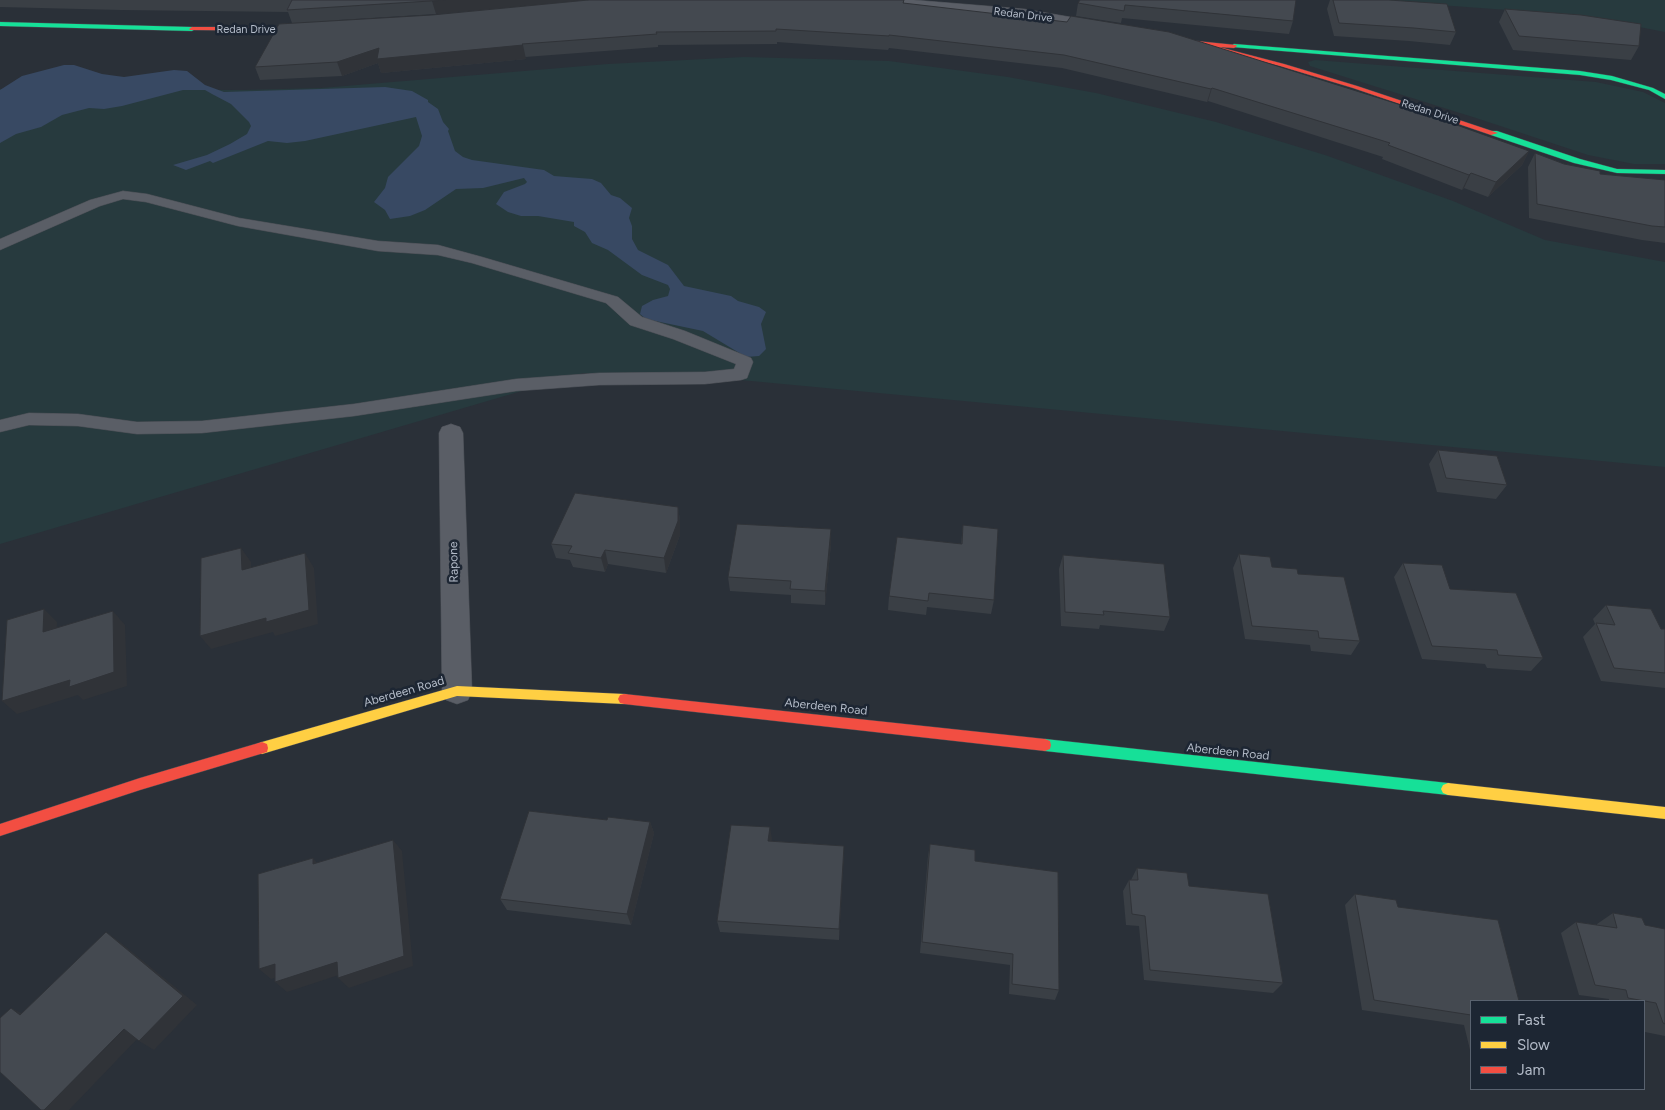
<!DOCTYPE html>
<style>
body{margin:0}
#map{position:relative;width:1665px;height:1110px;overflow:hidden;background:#2a3038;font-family:Figtree,sans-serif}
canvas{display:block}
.legend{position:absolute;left:1470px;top:1000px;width:175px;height:90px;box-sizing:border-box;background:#1d2633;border:1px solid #59626f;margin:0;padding:6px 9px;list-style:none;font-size:15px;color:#b4bcc9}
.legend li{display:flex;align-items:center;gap:10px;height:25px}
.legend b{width:25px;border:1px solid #59626f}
</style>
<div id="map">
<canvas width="1665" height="1110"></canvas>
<ul class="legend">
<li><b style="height:6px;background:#16e098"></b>Fast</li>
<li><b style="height:6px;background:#ffcf43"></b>Slow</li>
<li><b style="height:6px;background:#f24e42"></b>Jam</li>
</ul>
</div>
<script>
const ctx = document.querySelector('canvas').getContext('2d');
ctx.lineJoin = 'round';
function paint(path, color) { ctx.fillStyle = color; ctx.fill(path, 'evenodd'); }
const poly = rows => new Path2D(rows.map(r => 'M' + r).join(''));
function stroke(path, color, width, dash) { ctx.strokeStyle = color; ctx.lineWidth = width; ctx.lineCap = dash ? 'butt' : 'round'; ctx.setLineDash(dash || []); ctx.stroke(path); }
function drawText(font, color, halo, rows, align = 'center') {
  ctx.font = font + ' Figtree,sans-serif'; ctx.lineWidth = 5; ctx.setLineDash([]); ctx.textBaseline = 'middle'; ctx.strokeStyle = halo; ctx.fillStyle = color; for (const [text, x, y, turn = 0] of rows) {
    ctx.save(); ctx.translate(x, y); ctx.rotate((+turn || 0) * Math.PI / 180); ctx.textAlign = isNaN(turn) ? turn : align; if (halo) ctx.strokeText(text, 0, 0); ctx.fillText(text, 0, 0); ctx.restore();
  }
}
paint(poly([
 [1370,0,1665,0,1665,32,1577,15],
 [744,57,889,61,1008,77,1096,93,1216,122,1325,155,1453,201,1545,240,1665,262,1665,467,730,379,583,373,0,544,0,89,242,90,321,88,608,64],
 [1315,60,1596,82,1643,92,1665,103,1665,164,1634,164,1588,155,1476,118,1310,66,1308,62]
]), '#273a3e');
paint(poly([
 [64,65,74,65,102,74,124,77,174,70,187,71,205,85,224,92,385,87,412,91,428,100,428,102,438,109,443,122,449,129,448,131,455,151,463,157,472,160,544,170,554,176,592,179,601,183,611,195,620,198,632,208,629,218,632,226,632,239,638,250,668,265,684,286,731,296,738,301,759,307,766,312,761,324,766,349,759,356,746,357,703,331,646,319,640,314,642,306,653,300,668,296,670,289,668,285,642,275,608,250,592,243,585,232,574,226,574,222,538,216,521,216,508,212,496,204,504,192,525,184,527,182,524,178,483,188,456,189,425,210,410,216,390,219,385,210,374,202,385,188,388,177,419,146,422,136,416,117,305,141,287,143,268,141,213,163,210,161,186,170,173,165,207,155,230,144,247,134,251,126,249,122,231,104,212,94,205,90,183,90,122,106,104,109,89,108,62,115,41,127,16,134,0,143,0,90,22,76]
]), '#384963');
const lane = poly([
 [123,191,147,194,239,218,378,241,438,245,482,257,618,297,642,317,685,331,751,358,753,362,747,378,741,380,705,384,599,385,516,391,354,416,202,433,137,434,78,426,29,425,0,432,0,420,29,413,78,414,137,422,202,421,354,404,516,379,599,373,705,372,734,369,736,364,673,339,630,325,606,303,472,263,438,255,378,251,238,226,146,202,123,199,100,206,0,250,0,239,90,200,123,191]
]);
const street = poly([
 [841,0,914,0,1024,9,1105,23,1111,25,1113,28,1111,31,1105,33,1024,19,849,5,844,3,841,0],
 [451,424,460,427,463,433,472,691,468,700,457,704,446,700,442,691,439,433,442,427,451,424]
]);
const fast = poly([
 [0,22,192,27,195,29,192,31,0,26,0,22],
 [1234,44,1580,71,1612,76,1653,88,1665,94,1665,99,1649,90,1611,80,1580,75,1232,47,1231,46,1234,44],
 [1491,131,1497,131,1580,159,1617,169,1665,170,1665,174,1617,173,1574,163,1491,135,1491,131],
 [1045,739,1448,783,1453,785,1455,789,1453,793,1448,795,1045,751,1040,749,1039,745,1040,741,1045,739]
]);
const slow = poly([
 [457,686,624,694,628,695,630,699,628,703,624,704,457,696,262,754,257,752,256,748,257,744,262,742,457,686],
 [1448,783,1665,807,1665,819,1448,795,1443,793,1441,789,1443,785,1448,783]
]);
const jam = poly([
 [192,27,313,27,316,29,313,31,190,30,189,29,192,27],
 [1196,41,1236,45,1237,46,1234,48,1219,47,1284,64,1357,86,1498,133,1491,135,1353,88,1280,66,1194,44,1193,43,1196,41],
 [624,694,1045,739,1050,741,1051,745,1050,749,1045,751,624,704,620,703,618,699,620,695,624,694],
 [262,742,267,744,268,748,267,752,140,790,0,836,0,824,140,778,262,742]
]);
stroke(lane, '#484c53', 1);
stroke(street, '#484c53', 1);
stroke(fast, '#484c53', 1);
stroke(slow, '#484c53', 1);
stroke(jam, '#484c53', 1);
paint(lane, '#5a5e66');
paint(street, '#5a5e66');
paint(fast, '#16e098');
paint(slow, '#ffcf43');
paint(jam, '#f24e42');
paint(poly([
 [0,0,904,0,904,3,1529,151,1522,165,1488,197,1464,188,1462,190,1382,159,1383,157,1208,101,1207,102,1062,68,889,48,888,50,777,42,777,44,658,45,658,47,525,57,526,59,381,73,378,63,342,76,260,80,255,67,292,23,288,12,121,10,0,7],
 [479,10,432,15,323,21,436,14],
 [1080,0,1293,21,1289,34,1122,18,1121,23,1076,16,1078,3],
 [1330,0,1389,0,1456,32,1450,45,1409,41,1334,36,1327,9],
 [1505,9,1639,46,1631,60,1513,50,1499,22],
 [1535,153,1564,164,1600,174,1665,180,1665,243,1642,240,1529,218,1528,167],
 [1438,450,1507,485,1496,499,1437,492,1429,464],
 [678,507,680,521,680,535,666,573,608,564,605,572,573,567,570,560,556,558,551,544],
 [963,525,994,600,991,614,927,607,926,615,888,610,889,596,961,544],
 [831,544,825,605,791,603,791,595,730,591,728,577],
 [1239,554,1272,567,1298,574,1360,641,1351,655,1311,651,1310,645,1245,639,1233,568],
 [1063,555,1170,617,1164,631,1100,625,1099,629,1061,626,1059,569],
 [1403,563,1450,589,1543,658,1531,671,1487,668,1485,664,1422,659,1394,577],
 [1606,605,1661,629,1665,629,1665,688,1601,681,1583,637,1595,624,1593,619],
 [607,820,650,822,654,833,631,925,507,910,500,899],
 [772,839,771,841,844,846,839,940,720,932,717,921],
 [930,844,975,861,1059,990,1055,1000,1009,994,1010,965,920,953,928,856],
 [1137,868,1189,886,1283,983,1273,993,1144,980,1139,926,1126,925,1123,891,1129,880,1131,880],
 [1355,894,1398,907,1471,1001,1471,1054,1464,1025,1362,1010,1345,905],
 [1613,913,1645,925,1665,929,1665,1036,1645,1032,1644,1028,1644,1001,1609,1001,1609,999,1579,995,1561,933,1576,922,1597,925,1597,924]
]), '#3a3f45');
paint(poly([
 [446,0,591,0,436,14,432,1],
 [523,45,526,59,381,73,378,63,342,76,337,62,379,48],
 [1212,88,1208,101,1207,102,1211,89],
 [1529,151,1522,165,1488,197,1496,182],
 [1471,173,1464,188,1462,190,1469,175],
 [678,507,680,521,680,535,666,573,664,558],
 [831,529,831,544,825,605,825,591],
 [241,548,251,562,251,584,242,570],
 [605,550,608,564,605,572,601,558],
 [305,553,314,568,318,624,275,636,273,632,211,649,200,636],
 [44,609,57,622,56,646,43,632],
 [113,611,125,625,127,686,83,700,78,695,17,714,2,701],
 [650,822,654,833,631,925,627,914],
 [770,827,772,839,770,852,768,841],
 [393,840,402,851,413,966,349,988,338,978],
 [844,846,844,857,839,940,839,929],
 [313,858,323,870,313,864],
 [106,932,121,943,197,1005,154,1050,139,1041],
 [337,962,348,972,287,992,275,982],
 [275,964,286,974,271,979,259,969],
 [11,1008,29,1017,20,1015],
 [124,1029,139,1037,69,1110,44,1110]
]), '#303338');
const building = poly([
 [292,0,446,0,287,10,292,0],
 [588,0,904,0,903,3,1067,22,1071,16,1169,32,1401,105,1529,151,1496,182,1471,173,1469,175,1388,145,1390,143,1212,88,1211,89,1064,55,889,35,889,36,776,29,776,31,656,32,657,34,522,44,523,45,377,59,379,48,337,62,255,67,279,24,432,15,588,0],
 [1080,0,1296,0,1293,21,1125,5,1124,11,1078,3,1080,0],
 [1333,0,1389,0,1447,4,1456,32,1414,28,1339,23,1333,0],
 [1505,9,1581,15,1641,24,1639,46,1519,36,1505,9],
 [1535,153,1564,164,1600,171,1600,174,1665,180,1665,227,1652,226,1537,204,1535,153],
 [1438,450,1497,456,1507,485,1446,478,1438,450],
 [575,493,678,507,678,521,664,558,605,550,601,558,568,553,572,546,551,544,575,493],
 [737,524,831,529,825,591,790,589,791,581,728,577,737,524],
 [963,525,998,529,994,600,929,593,928,601,889,596,897,537,962,544,963,525],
 [241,548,242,570,305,553,309,610,266,622,266,618,200,636,201,558,241,548],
 [1239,554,1270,557,1272,567,1297,569,1298,574,1344,577,1360,641,1319,638,1318,631,1252,626,1239,554],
 [1063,555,1164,564,1170,617,1103,611,1104,615,1065,612,1063,555],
 [1403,563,1442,565,1450,589,1516,593,1543,658,1498,655,1497,650,1432,646,1403,563],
 [1606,605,1651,609,1661,629,1665,629,1665,673,1614,668,1596,623,1615,625,1606,605],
 [44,609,43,632,113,611,114,672,69,687,70,680,2,701,7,620,44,609],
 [529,811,607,820,608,817,650,822,627,914,500,899,529,811],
 [731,825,770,827,768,841,844,846,839,929,717,921,731,825],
 [393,840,404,956,338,978,337,962,275,982,275,964,259,969,258,874,313,858,313,864,393,840],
 [930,844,975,850,975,861,1058,872,1059,990,1012,984,1013,954,922,942,930,844],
 [1137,868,1187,873,1189,886,1268,894,1283,983,1150,970,1145,916,1132,914,1129,880,1138,880,1137,868],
 [1355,894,1396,900,1398,907,1498,920,1519,1001,1471,1001,1471,1015,1374,1000,1355,894],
 [1613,913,1642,918,1645,925,1665,929,1665,1024,1663,1023,1656,1003,1628,998,1626,990,1595,985,1576,922,1617,928,1613,913],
 [106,932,183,996,139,1041,124,1029,44,1110,41,1110,0,1072,0,1018,11,1008,20,1015,106,932]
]);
paint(building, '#444950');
stroke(building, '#303338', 1);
drawText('11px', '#b4bcc9', '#1d2633', [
 ["Redan Drive",1023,15,7],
 ["Redan Drive",246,30],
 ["Redan Drive",1430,112,18]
]);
drawText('12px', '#b4bcc9', '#1d2633', [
 ["Rapone",454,562,-91],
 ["Aberdeen Road",404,692,-16],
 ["Aberdeen Road",826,707,6],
 ["Aberdeen Road",1228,752,6]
]);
</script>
